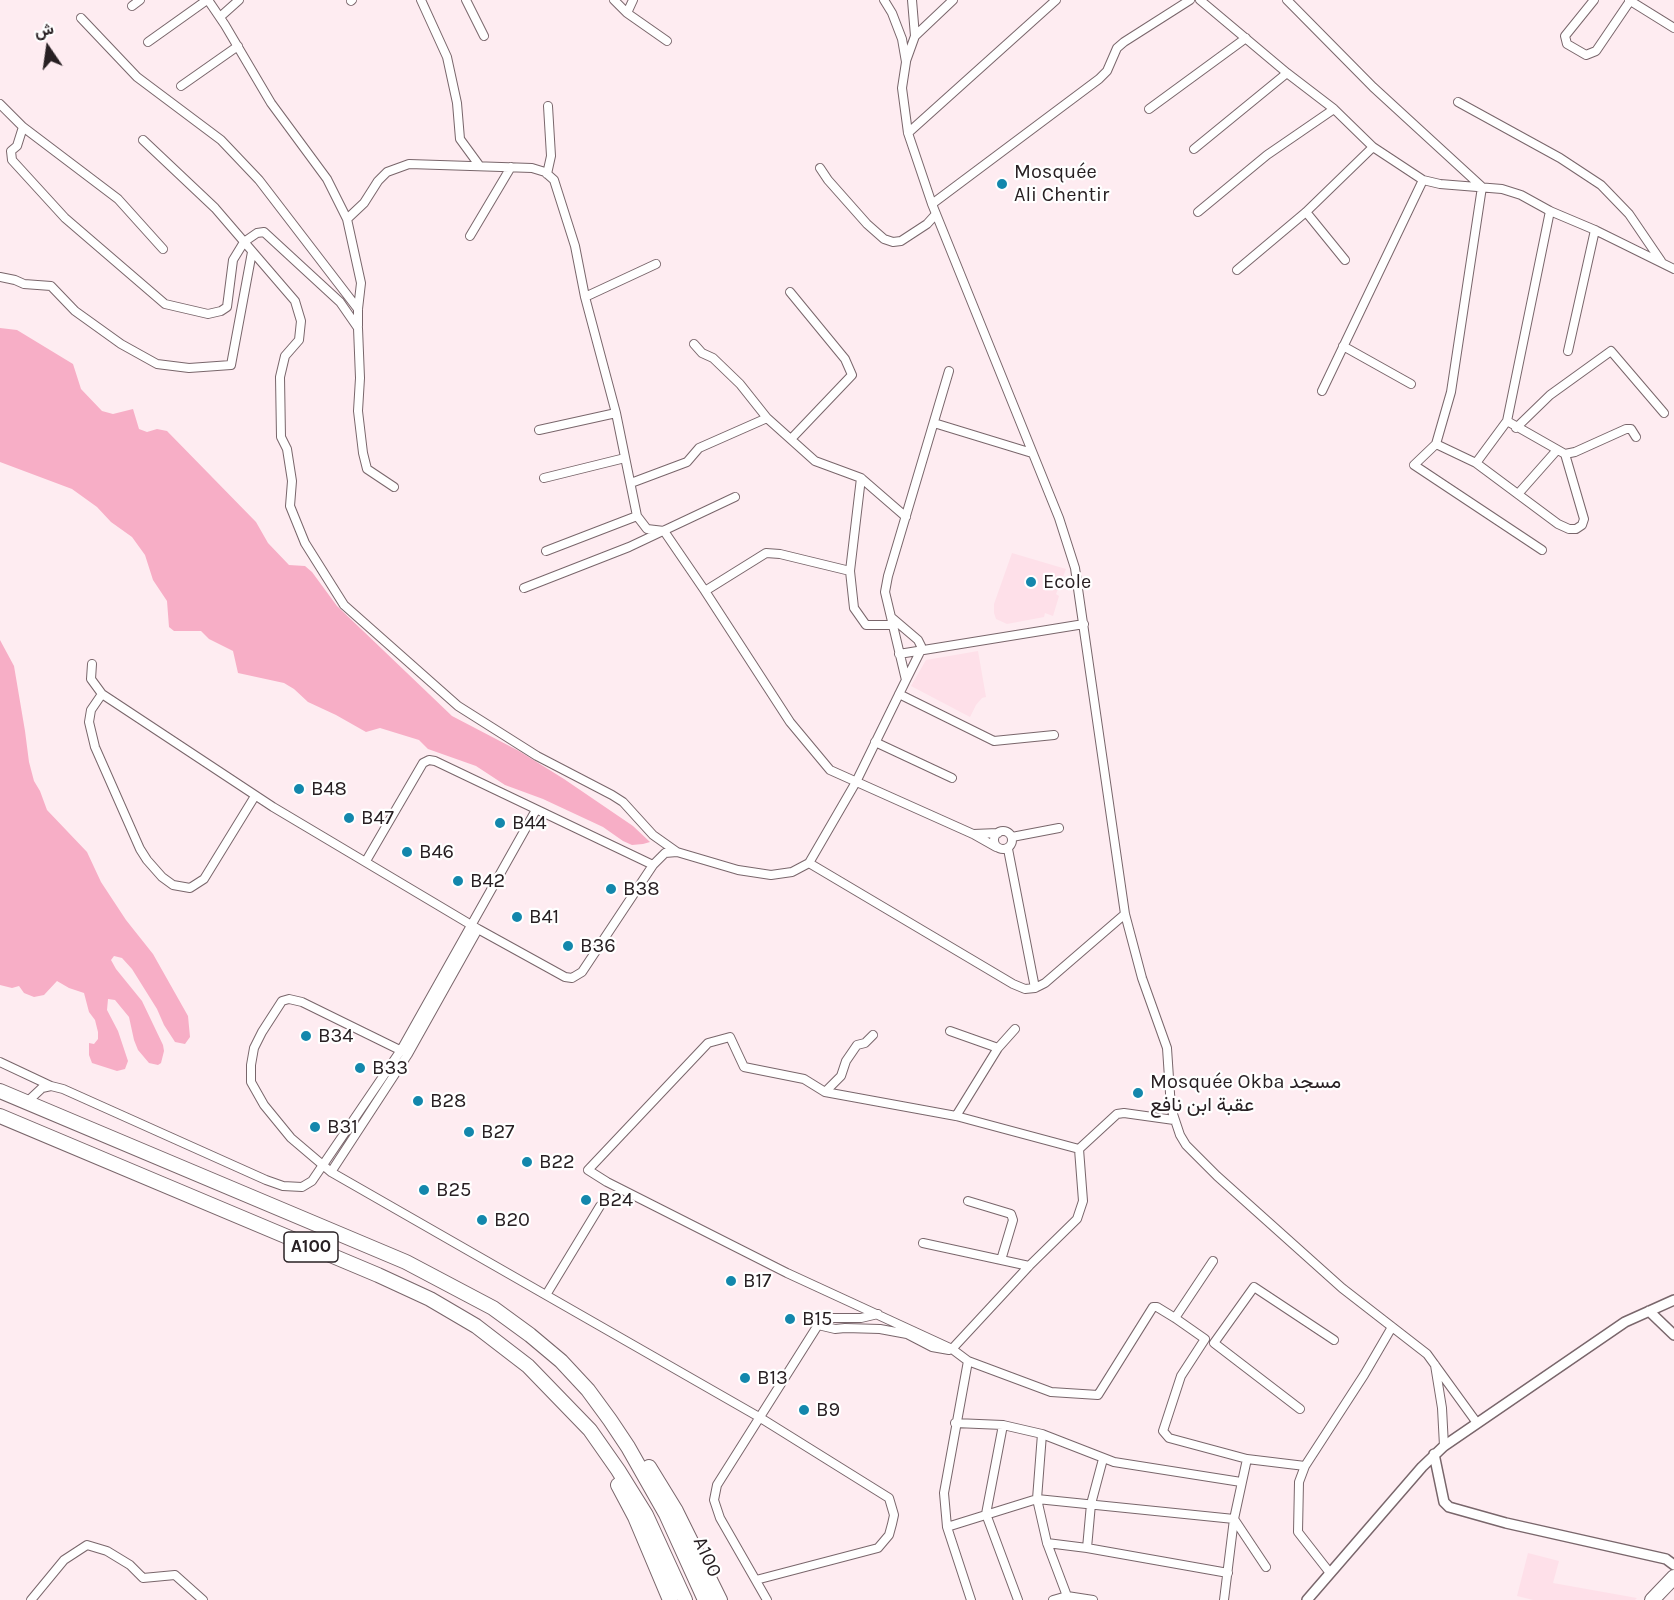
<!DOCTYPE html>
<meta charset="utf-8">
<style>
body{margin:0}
#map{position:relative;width:1674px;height:1600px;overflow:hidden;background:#feecf1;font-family:Karla,Vazirmatn,sans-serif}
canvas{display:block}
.north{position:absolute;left:18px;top:18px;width:60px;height:60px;-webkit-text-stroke:4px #fff;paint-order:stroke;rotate:347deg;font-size:16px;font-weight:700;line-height:24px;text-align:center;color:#282023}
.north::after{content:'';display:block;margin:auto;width:21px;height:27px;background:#282023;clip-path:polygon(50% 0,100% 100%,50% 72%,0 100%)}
</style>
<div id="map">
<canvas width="1674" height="1600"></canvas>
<div class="north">ش</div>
</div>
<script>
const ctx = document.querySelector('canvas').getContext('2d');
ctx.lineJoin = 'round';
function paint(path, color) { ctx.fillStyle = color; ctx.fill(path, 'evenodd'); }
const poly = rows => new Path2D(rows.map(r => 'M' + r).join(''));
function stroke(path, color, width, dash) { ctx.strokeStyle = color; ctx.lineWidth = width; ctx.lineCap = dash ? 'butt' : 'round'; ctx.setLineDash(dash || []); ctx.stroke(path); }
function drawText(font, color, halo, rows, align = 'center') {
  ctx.font = font + ' Karla,Vazirmatn,sans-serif'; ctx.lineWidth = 4.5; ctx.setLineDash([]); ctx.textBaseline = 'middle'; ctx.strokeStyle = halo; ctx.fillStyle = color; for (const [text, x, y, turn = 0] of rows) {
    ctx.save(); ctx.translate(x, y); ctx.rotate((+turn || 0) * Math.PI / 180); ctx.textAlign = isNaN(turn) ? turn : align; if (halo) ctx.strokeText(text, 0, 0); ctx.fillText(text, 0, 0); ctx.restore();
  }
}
paint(poly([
 [1012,553,1066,569,1056,594,1059,596,1053,616,1045,613,1044,617,1007,624,996,619,994,613,994,604],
 [978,651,986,697,982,698,976,705,970,717,911,686,926,660],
 [1528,1553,1559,1561,1553,1583,1637,1598,1635,1600,1533,1600,1517,1596]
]), '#fee0e9');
paint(poly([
 [0,328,17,330,73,364,81,389,102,411,113,414,133,409,139,429,147,432,157,429,167,431,256,522,268,543,289,565,305,566,312,572,337,606,452,716,519,751,564,779,633,826,650,842,643,844,632,845,623,841,603,827,543,799,505,785,476,766,428,749,419,740,380,728,366,732,336,715,308,702,294,689,284,683,238,673,233,651,209,639,201,631,174,631,169,627,167,601,153,580,145,555,132,537,111,522,97,507,72,489,0,462],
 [0,640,14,666,25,731,29,762,34,781,40,791,47,810,87,852,101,882,126,920,153,954,188,1016,190,1037,185,1044,175,1042,164,1025,157,1009,132,969,122,958,114,956,111,960,116,969,142,1001,163,1045,164,1051,161,1063,158,1065,149,1063,138,1050,134,1040,129,1017,115,1000,108,999,107,1010,118,1031,128,1061,125,1069,117,1071,92,1063,89,1055,89,1043,94,1044,98,1039,98,1032,95,1020,89,1012,84,993,69,988,57,981,44,995,34,997,24,993,19,986,12,988,0,985]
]), '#f7aec6');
const minor = poly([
 [208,0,225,25,271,103,327,179,347,219,364,203,378,181,387,172,409,164,532,168,545,172,554,180,575,246,585,297,616,413,637,516,647,529,664,531,705,591,790,722,830,770,973,834],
 [421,0,447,57,457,103,460,139,479,165],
 [466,0,484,36],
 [614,0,627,13],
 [633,0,627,13,667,41],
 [884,0,892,13,902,39,906,62,902,88,908,133,932,204,1059,518,1075,568,1125,914,1142,978,1167,1048,1171,1108,1180,1135,1186,1145,1217,1176,1342,1288,1427,1354,1477,1423],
 [912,0,915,36],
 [1200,0,1287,73,1334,109,1373,147,1423,180,1440,184,1502,189,1521,195,1550,211,1595,230,1674,269],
 [1287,0,1373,87,1482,187,1451,392,1436,444,1476,463,1507,421],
 [1594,0,1565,36,1567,44,1586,55,1596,51,1630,1],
 [1629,0,1674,28],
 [351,1,352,0],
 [132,6,140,0],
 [220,17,239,0],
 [81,18,137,77,221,140,259,180,358,309],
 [148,42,207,0],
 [906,61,915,36,953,0],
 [181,86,238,46],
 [1458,102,1560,158,1601,185,1629,214,1661,261],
 [0,104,23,127,118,199,163,249],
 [1149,109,1246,38],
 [23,127,17,146,11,151,12,160,65,218,165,304,208,314,221,311,227,307,233,260,244,242,257,233,264,232,340,302,358,328,360,378,358,411,363,453,367,469,394,487],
 [908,133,1056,0],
 [143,140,215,208,295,301,301,321,299,340,285,356,280,377,281,437,287,449,292,481,290,506,305,543,344,605,458,706,537,756,612,795,623,802,653,835,677,852],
 [1194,149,1287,73],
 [820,168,828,180,867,224,884,239,893,242,901,241,927,224,936,214],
 [547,174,551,156,548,106],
 [932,204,1099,79,1107,71,1117,48,1124,42,1190,0],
 [1550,211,1507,421,1565,454,1575,452,1626,429,1631,429,1636,437],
 [1198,212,1267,155,1334,109],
 [1306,212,1345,260],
 [347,219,361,283,358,309,358,326],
 [470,236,511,167],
 [1237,270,1306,212,1373,147],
 [0,277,15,280,24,284,51,286,75,311,121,344,157,364,189,368,231,365,252,252],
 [790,292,845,359,852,375,791,439],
 [585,297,656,264],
 [694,344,702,353,713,358,740,384,767,418,815,461,861,478,906,517],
 [1343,346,1411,384],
 [1568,351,1595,230],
 [1322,391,1423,180],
 [934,423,1032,453],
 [1516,428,1550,395,1611,351,1664,413],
 [539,430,616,413],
 [1436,444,1414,465,1542,550],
 [1476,463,1558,524,1569,529,1576,529,1582,525,1584,519,1565,454],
 [544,478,625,458],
 [861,478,850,571,854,608,866,625,892,625],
 [631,483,687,462,699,448,767,418],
 [1518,494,1557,450],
 [546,551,637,516],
 [524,588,629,547,735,497],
 [705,591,766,553,780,554,850,571],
 [891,617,918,640,921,646,921,650,906,680],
 [899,654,1084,624],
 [92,664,91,679,102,694,273,807,478,929,565,977,572,978,582,972,653,865,665,853,677,852,738,870,771,875,792,872,809,863,856,782,906,680,885,592,888,576,949,371],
 [102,694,91,710,89,722,95,747,140,849,147,860,162,877,173,885,190,888,204,879,255,796],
 [899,694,994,741,1054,735],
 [875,742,952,778],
 '994 840a9 9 0 1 1 18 0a9 9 0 1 1-18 0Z',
 [1012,837,1059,828],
 [996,847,973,834,998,833],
 [1008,849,1035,988],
 [366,861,423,763,429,760,435,761,653,865],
 [809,863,1013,984,1025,989,1035,988,1045,983,1125,914],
 [950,1031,998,1048],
 [408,1054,302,1002,289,999,282,1001,262,1032,254,1048,251,1065,251,1082,264,1105,291,1138,331,1172,759,1417,889,1498,894,1515,892,1524,889,1535,878,1548,756,1580],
 [0,1062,51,1086],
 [825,1092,841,1076,846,1061,857,1045,865,1043,873,1035],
 [27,1102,42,1088,51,1086,63,1089,266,1180,283,1186,302,1187,312,1181,401,1050,536,810],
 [956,1116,998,1048,1015,1029],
 [1079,1149,956,1116,825,1092,804,1079,744,1067,730,1037,708,1043,588,1170,607,1182,787,1273,952,1349,968,1361,1051,1392,1098,1395,1153,1307,1157,1307,1175,1318,1205,1339,1181,1376,1163,1431,1169,1438,1247,1459,1234,1519,1224,1600],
 [1079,1149,1117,1114,1124,1113,1174,1120],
 [331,1172,408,1054,478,929],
 [968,1201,1011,1214,1013,1220,1001,1260],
 [923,1243,1029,1266],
 [546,1295,600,1206],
 [1175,1318,1213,1261],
 [818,1325,835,1329,845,1328,880,1329,907,1334,911,1333],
 [907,1334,932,1347,949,1350,952,1349,1029,1266,1077,1219,1083,1201,1079,1149],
 [968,1361,944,1493,947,1527,971,1600],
 [1435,1365,1442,1408,1444,1446],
 [1300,1409,1214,1343,1254,1287,1334,1340],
 [955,1423,1003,1425,1042,1434,1114,1462,1241,1482],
 [1003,1425,986,1514,1018,1600],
 [1042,1434,1037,1499,1047,1543,1067,1596],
 [1247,1459,1305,1466],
 [947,1527,1037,1499,1234,1519,1266,1567],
 [1047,1543,1087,1548,1228,1573],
 [1087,1548,1091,1504,1103,1459],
 [1330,1573,1298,1532,1299,1482,1305,1466,1364,1375,1392,1327],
 [31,1600,64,1560,87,1545,107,1551,130,1565,143,1578,175,1575,203,1600],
 [767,1600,720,1518,714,1500,717,1485,818,1325,825,1318,861,1318,878,1314],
 [1053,1600,1067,1596,1093,1600]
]);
const tertiary = poly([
 [1649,1311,1674,1335],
 [1434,1454,1444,1502,1449,1507,1506,1523,1666,1559,1674,1565],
 [1307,1600,1422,1467,1444,1446,1625,1322,1674,1300]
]);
const motorway = poly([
 [0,1091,406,1262,493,1308,530,1335,561,1361,588,1390,610,1420,628,1447,666,1514,705,1600],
 [0,1116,378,1275,430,1299,476,1326,528,1366,590,1430,618,1470,646,1515,685,1600],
 [649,1467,676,1511,720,1600],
 [618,1485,635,1517,670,1600],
 [1652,1600,1674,1577]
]);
stroke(minor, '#79666b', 10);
stroke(tertiary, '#79666b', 12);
stroke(motorway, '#79666b', 16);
stroke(minor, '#fff', 8);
stroke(tertiary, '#fff', 9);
stroke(motorway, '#fff', 14);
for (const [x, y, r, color] of [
 [1002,184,6,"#1387ac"],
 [1031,582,6,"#1387ac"],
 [299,789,6,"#1387ac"],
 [349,818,6,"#1387ac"],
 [500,823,6,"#1387ac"],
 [407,852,6,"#1387ac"],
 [458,881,6,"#1387ac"],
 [611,889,6,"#1387ac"],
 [517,917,6,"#1387ac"],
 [568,946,6,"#1387ac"],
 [306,1036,6,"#1387ac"],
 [360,1068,6,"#1387ac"],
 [1138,1093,6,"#1387ac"],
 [418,1101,6,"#1387ac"],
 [315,1127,6,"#1387ac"],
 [469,1132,6,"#1387ac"],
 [527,1162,6,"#1387ac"],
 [424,1190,6,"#1387ac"],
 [586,1200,6,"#1387ac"],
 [482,1220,6,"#1387ac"],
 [731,1281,6,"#1387ac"],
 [790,1319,6,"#1387ac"],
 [745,1378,6,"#1387ac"],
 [804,1410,6,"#1387ac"]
]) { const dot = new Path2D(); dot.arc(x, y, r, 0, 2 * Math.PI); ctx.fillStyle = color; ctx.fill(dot); stroke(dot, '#fff', 2); }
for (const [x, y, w] of [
 [311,1247,54]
]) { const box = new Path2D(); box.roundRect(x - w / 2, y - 15, w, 30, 4.5); ctx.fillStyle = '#fff'; ctx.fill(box); stroke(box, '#282023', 1.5); }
drawText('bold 18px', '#282023', null, [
 ["A100",311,1247]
]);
drawText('20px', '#282023', '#fff', [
 ["Mosquée",1014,172],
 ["Ali Chentir",1014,195],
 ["Ecole",1043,582],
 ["B48",311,789],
 ["B47",361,818],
 ["B44",512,823],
 ["B46",419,852],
 ["B42",470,881],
 ["B38",623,889],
 ["B41",529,917],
 ["B36",580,946],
 ["B34",318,1036],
 ["B33",372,1068],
 ["Mosquée Okba مسجد",1150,1082],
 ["عقبة ابن نافع",1150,1105],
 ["B28",430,1101],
 ["B31",327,1127],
 ["B27",481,1132],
 ["B22",539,1162],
 ["B25",436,1190],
 ["B24",598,1200],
 ["B20",494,1220],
 ["B17",743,1281],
 ["B15",802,1319],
 ["B13",757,1378],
 ["B9",816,1410]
], 'left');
drawText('20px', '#282023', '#fff', [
 ["A100",707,1557,66]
]);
</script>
